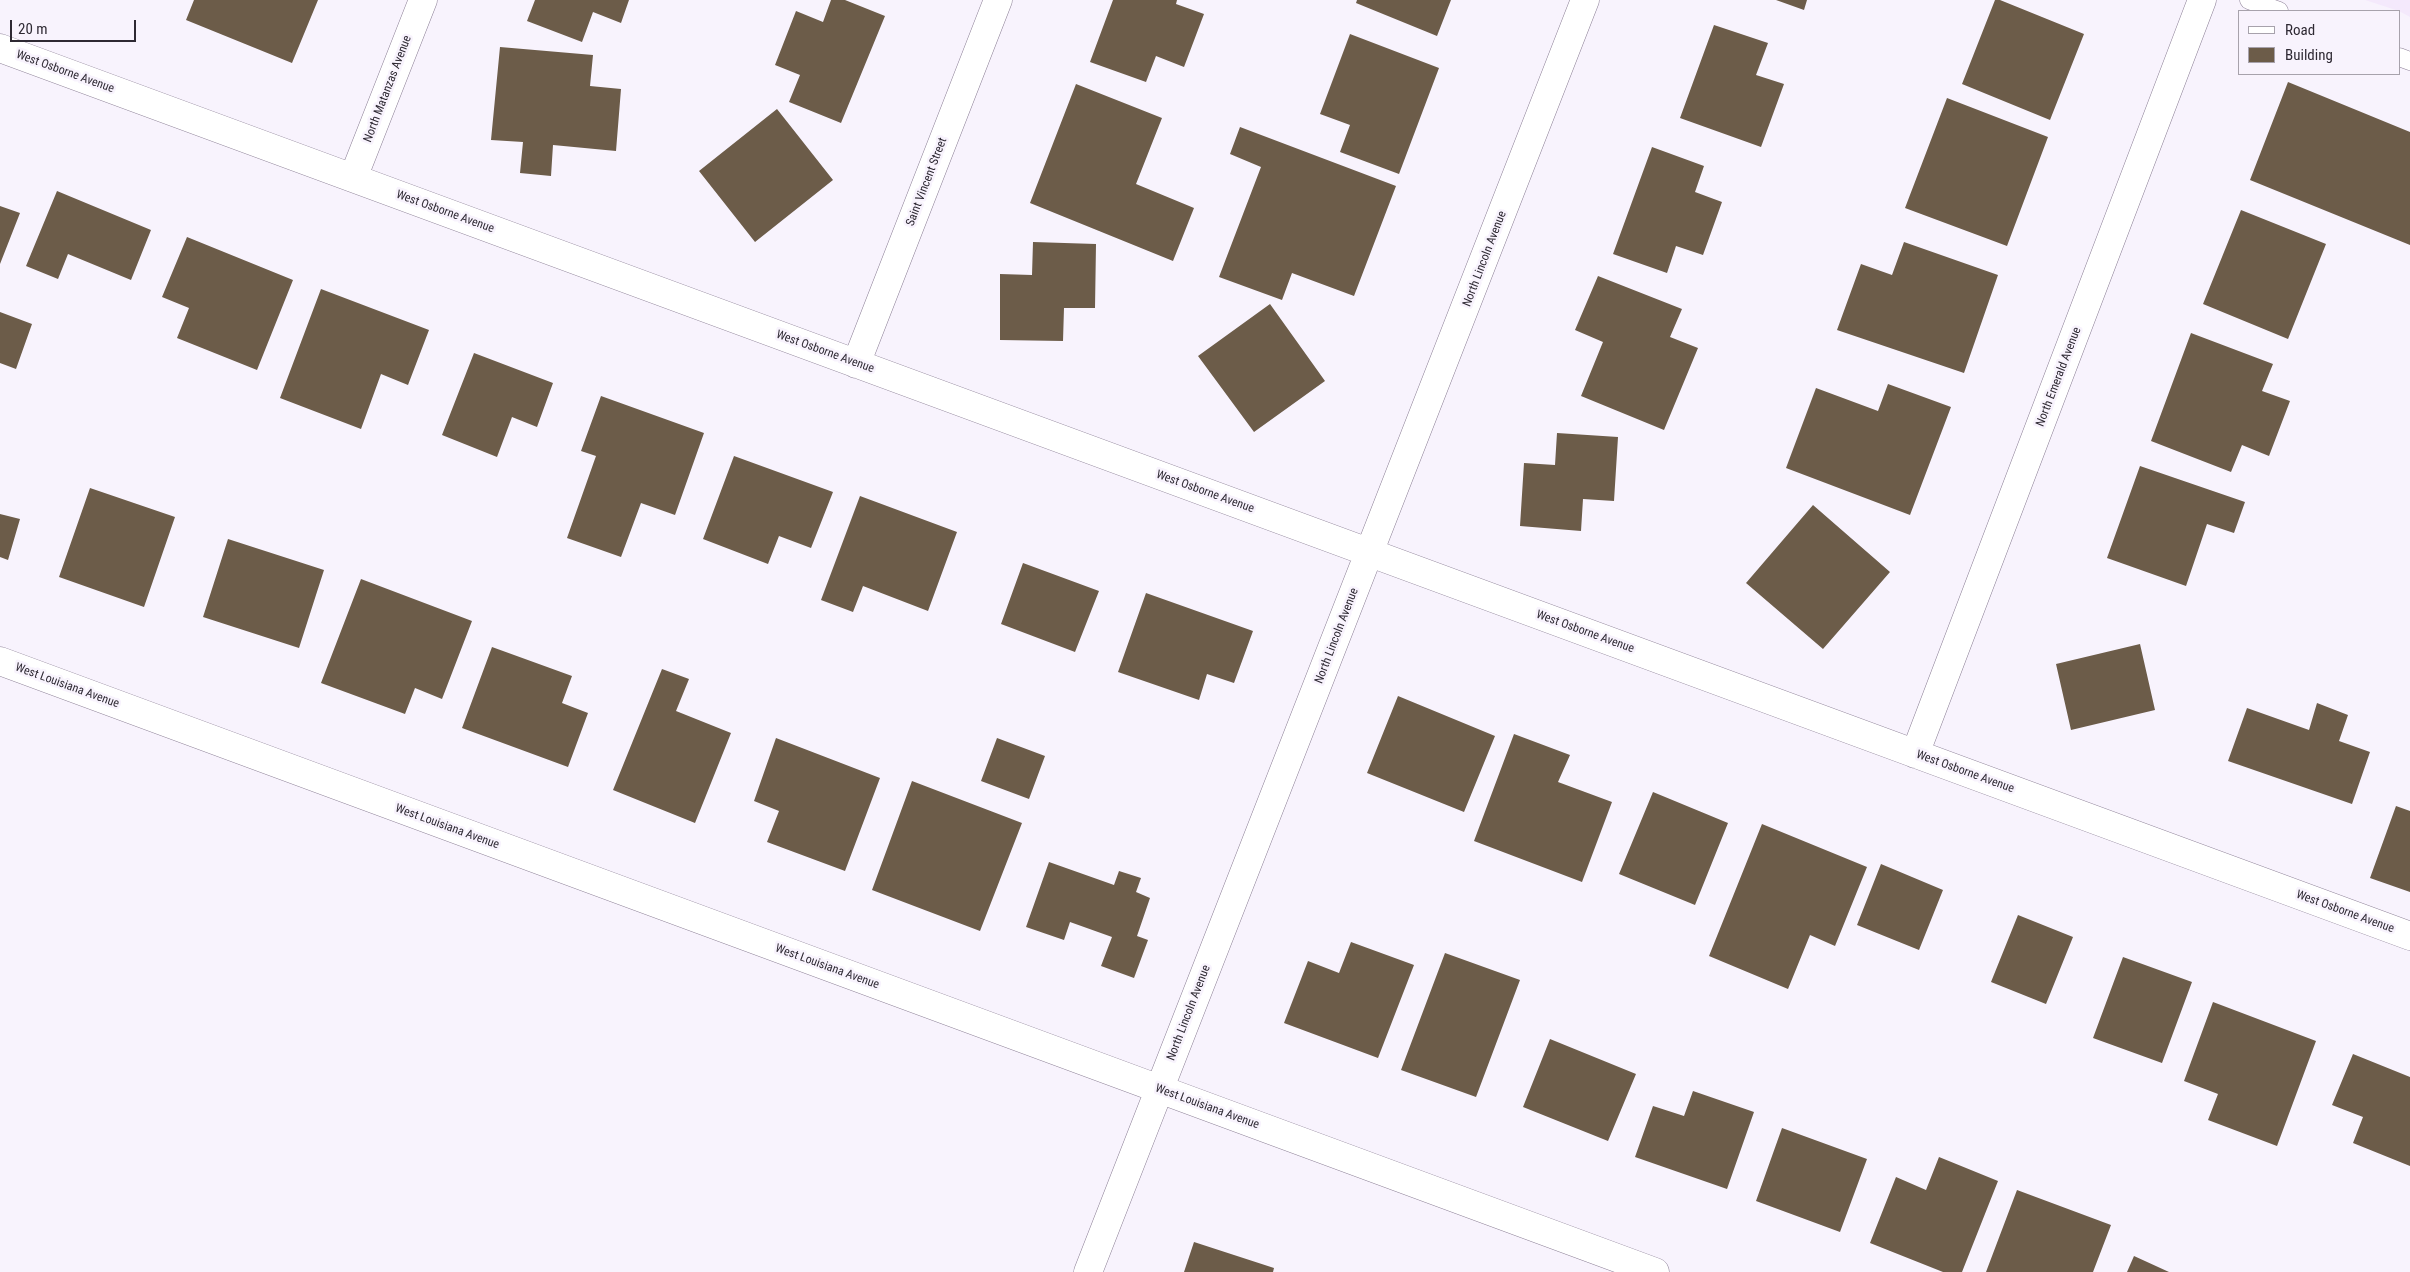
<!DOCTYPE html>
<style>
body{margin:0}
#map{position:relative;width:2410px;height:1272px;overflow:hidden;background:#f8f3fd;font-family:"Roboto Condensed",sans-serif}
canvas{display:block}
.legend{position:absolute;left:2238px;top:10px;width:162px;height:65px;box-sizing:border-box;background:#f8f3fd;border:1px solid #a7a2ac;margin:0;padding:6px 9px;list-style:none;font-size:15px;color:#2e2933}
.legend li{display:flex;align-items:center;gap:10px;height:25px}
.legend b{width:25px;border:1px solid #a7a2ac}
.scale{position:absolute;left:10px;top:20px;width:126px;height:22px;box-sizing:border-box;border:2px solid #2e2933;border-top:0;padding-left:6px;font-size:15px;line-height:18px;white-space:nowrap;color:#2e2933;-webkit-text-stroke:4px #f8f3fd;paint-order:stroke}
</style>
<div id="map">
<canvas width="2410" height="1272"></canvas>
<ul class="legend">
<li><b style="height:6px;background:#fff"></b>Road</li>
<li><b style="height:14px;background:#6c5c49"></b>Building</li>
</ul>
<div class="scale">20 m</div>
</div>
<script>
const ctx = document.querySelector('canvas').getContext('2d');
ctx.lineJoin = 'round';
function paint(path, color) { ctx.fillStyle = color; ctx.fill(path, 'evenodd'); }
const poly = rows => new Path2D(rows.map(r => 'M' + r).join(''));
function stroke(path, color, width, dash) { ctx.strokeStyle = color; ctx.lineWidth = width; ctx.lineCap = dash ? 'butt' : 'round'; ctx.setLineDash(dash || []); ctx.stroke(path); }
function drawText(font, color, halo, rows, align = 'center') {
  ctx.font = font + ' "Roboto Condensed",sans-serif'; ctx.lineWidth = 5; ctx.setLineDash([]); ctx.textBaseline = 'middle'; ctx.strokeStyle = halo; ctx.fillStyle = color; for (const [text, x, y, turn = 0] of rows) {
    ctx.save(); ctx.translate(x, y); ctx.rotate((+turn || 0) * Math.PI / 180); ctx.textAlign = isNaN(turn) ? turn : align; if (halo) ctx.strokeText(text, 0, 0); ctx.fillText(text, 0, 0); ctx.restore();
  }
}
paint(poly([
 [2365,0,2410,0,2410,17,2399,11]
]), '#f4e9fc');
paint(poly([
 [194,0,318,0,292,63,186,20],
 [535,0,629,0,621,23,593,12,582,42,527,21],
 [831,0,845,0,885,16,841,123,789,102,800,75,775,65,796,11,823,22],
 [1113,0,1177,0,1176,4,1204,14,1184,67,1156,56,1146,82,1090,62],
 [1357,0,1451,0,1437,36,1356,3],
 [1776,0,1807,0,1804,10],
 [1995,0,2000,0,2084,34,2050,120,1962,84],
 [1714,25,1768,43,1756,75,1784,84,1761,147,1680,118],
 [1350,34,1439,68,1399,174,1340,152,1350,125,1320,114],
 [500,47,593,55,590,86,621,89,616,151,553,145,551,176,520,173,523,142,491,140],
 [2288,82,2410,132,2410,245,2250,180],
 [1076,84,1162,118,1136,184,1194,208,1173,261,1030,203],
 [1947,98,2048,137,2007,246,1905,208],
 [777,109,833,180,755,242,699,171],
 [1240,127,1396,186,1354,296,1292,273,1282,300,1219,277,1261,167,1230,154],
 [1652,147,1704,166,1695,192,1722,202,1703,255,1676,246,1667,273,1613,254],
 [57,191,151,230,131,280,68,254,58,279,26,266],
 [0,206,20,213,0,264],
 [2241,210,2326,244,2288,339,2203,304],
 [187,237,293,280,257,370,177,338,189,308,162,297],
 [1033,242,1096,244,1095,308,1064,308,1063,341,1000,340,1000,274,1032,275],
 [1904,242,1998,275,1964,373,1837,330,1861,264,1892,275],
 [1598,276,1682,309,1670,337,1698,348,1664,430,1581,396,1603,342,1575,330],
 [321,289,429,330,408,385,381,374,361,429,280,398],
 [1270,304,1325,381,1254,432,1198,356],
 [0,312,32,324,16,369,0,363],
 [2191,333,2273,364,2262,391,2290,401,2269,456,2242,445,2231,472,2151,441],
 [474,353,553,383,537,427,512,417,497,457,442,435],
 [1888,384,1951,407,1910,515,1786,468,1816,388,1878,411],
 [601,396,704,433,675,515,641,503,621,557,567,538,596,456,581,451],
 [1557,433,1618,437,1614,501,1583,499,1581,531,1520,526,1524,463,1555,465],
 [734,456,833,492,811,548,779,536,768,564,703,539],
 [2140,466,2245,502,2234,533,2207,524,2186,586,2107,558],
 [90,488,175,517,144,607,59,577],
 [860,496,957,532,928,611,863,586,853,612,821,600],
 [1813,505,1890,572,1823,649,1746,583],
 [0,514,20,519,8,560,0,557],
 [228,539,324,570,299,648,203,617],
 [1023,563,1099,591,1075,652,1001,624],
 [361,579,472,621,442,699,415,688,405,714,321,683],
 [1146,593,1253,631,1234,683,1207,674,1199,700,1118,672],
 [2140,644,2155,710,2071,730,2056,664],
 [492,647,572,676,562,703,588,713,568,767,462,728],
 [662,669,689,679,676,711,731,733,695,823,613,790],
 [1398,696,1495,736,1464,812,1367,773],
 [2317,703,2348,715,2339,741,2370,752,2352,804,2228,761,2247,708,2309,730],
 [1514,734,1570,755,1558,782,1612,802,1582,882,1474,841],
 [776,738,880,778,845,871,767,842,779,811,754,801],
 [997,738,1045,756,1029,799,981,781],
 [912,781,1022,823,980,931,872,890],
 [1653,792,1728,823,1695,905,1619,874],
 [2396,806,2410,811,2410,892,2370,878],
 [1762,824,1867,867,1835,946,1810,935,1788,989,1709,956],
 [1049,862,1114,885,1119,871,1141,878,1136,892,1150,898,1137,936,1148,940,1134,978,1101,966,1112,937,1070,922,1064,940,1026,927],
 [1881,864,1943,890,1919,950,1857,925],
 [2018,915,2073,937,2046,1004,1991,982],
 [1351,942,1414,965,1378,1058,1284,1023,1308,961,1339,973],
 [1445,953,1520,980,1476,1097,1401,1070],
 [2123,957,2192,982,2162,1063,2093,1038],
 [2213,1002,2316,1041,2277,1146,2208,1120,2218,1094,2184,1081],
 [1550,1039,1636,1074,1608,1141,1523,1107],
 [2353,1054,2410,1077,2410,1166,2353,1143,2363,1117,2332,1105],
 [1693,1091,1754,1112,1727,1189,1635,1157,1653,1106,1684,1116],
 [1782,1128,1867,1159,1840,1232,1756,1201],
 [1939,1157,1998,1181,1962,1272,1943,1272,1870,1243,1896,1177,1926,1190],
 [2017,1190,2111,1225,2093,1272,1986,1272],
 [1194,1242,1274,1268,1273,1272,1184,1272],
 [2134,1256,2169,1272,2127,1272]
]), '#6c5c49');
const lane = poly([
 [2249,0,2279,11],
 [2399,57,2410,61]
]);
const street = poly([
 [0,48,2410,936],
 [353,178,423,0],
 [856,364,998,0],
 [0,661,1655,1272],
 [1915,754,2202,0],
 [1088,1272,1585,0]
]);
stroke(lane, '#8b7f95', 19);
stroke(street, '#8b7f95', 29);
stroke(lane, '#fff', 18);
stroke(street, '#fff', 28);
drawText('12px', '#2e2933', '#f8f3fd', [
 ["West Osborne Avenue",65,72,20],
 ["North Matanzas Avenue",388,89,-69],
 ["Saint Vincent Street",927,182,-69],
 ["West Osborne Avenue",445,212,20],
 ["North Lincoln Avenue",1485,259,-69],
 ["West Osborne Avenue",825,352,20],
 ["North Emerald Avenue",2059,377,-69],
 ["West Osborne Avenue",1205,492,20],
 ["West Osborne Avenue",1585,632,20],
 ["North Lincoln Avenue",1337,636,-69],
 ["West Louisiana Avenue",67,686,20],
 ["West Osborne Avenue",1965,772,20],
 ["West Louisiana Avenue",447,827,20],
 ["West Osborne Avenue",2345,912,20],
 ["West Louisiana Avenue",827,967,20],
 ["North Lincoln Avenue",1189,1013,-69],
 ["West Louisiana Avenue",1207,1107,20]
]);
</script>
